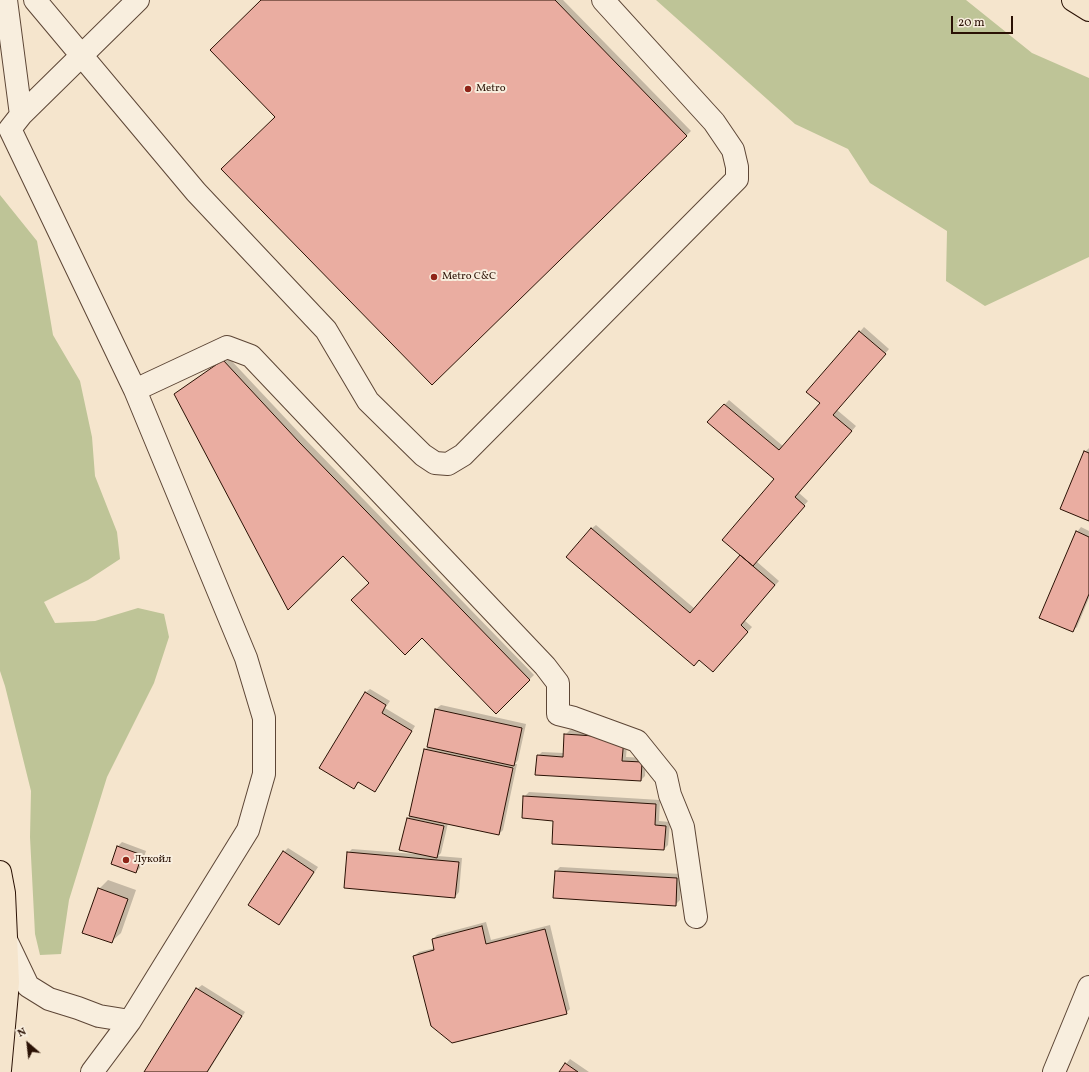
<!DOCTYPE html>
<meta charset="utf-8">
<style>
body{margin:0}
#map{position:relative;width:1089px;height:1072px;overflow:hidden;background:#f5e5cd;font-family:Vollkorn,serif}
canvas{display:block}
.north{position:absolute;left:8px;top:1024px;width:40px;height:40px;-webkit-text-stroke:3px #f8eede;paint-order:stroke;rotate:332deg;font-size:11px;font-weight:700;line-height:16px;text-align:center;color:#2a1104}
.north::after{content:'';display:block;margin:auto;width:14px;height:18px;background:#2a1104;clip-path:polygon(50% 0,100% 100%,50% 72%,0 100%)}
.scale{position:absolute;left:951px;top:16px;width:62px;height:18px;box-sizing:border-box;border:2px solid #2a1104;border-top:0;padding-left:5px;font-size:12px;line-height:14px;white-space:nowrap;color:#2a1104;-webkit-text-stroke:3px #f8eede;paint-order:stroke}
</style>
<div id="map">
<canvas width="1089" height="1072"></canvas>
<div class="north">N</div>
<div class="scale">20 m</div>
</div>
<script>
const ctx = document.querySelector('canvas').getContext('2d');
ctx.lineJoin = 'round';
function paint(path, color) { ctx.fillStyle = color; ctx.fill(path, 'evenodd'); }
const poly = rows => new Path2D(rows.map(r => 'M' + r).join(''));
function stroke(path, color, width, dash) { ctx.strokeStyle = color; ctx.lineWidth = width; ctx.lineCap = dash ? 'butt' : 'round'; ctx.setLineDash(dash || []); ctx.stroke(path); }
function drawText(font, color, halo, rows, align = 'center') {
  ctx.font = font + ' Vollkorn,serif'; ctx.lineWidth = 4; ctx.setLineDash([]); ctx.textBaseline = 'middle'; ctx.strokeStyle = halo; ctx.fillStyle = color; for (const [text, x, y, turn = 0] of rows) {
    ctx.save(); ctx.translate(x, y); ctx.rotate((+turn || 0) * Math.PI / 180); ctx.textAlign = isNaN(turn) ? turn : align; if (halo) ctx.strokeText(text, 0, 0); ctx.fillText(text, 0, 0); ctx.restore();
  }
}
paint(poly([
 [656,0,966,0,1032,53,1089,78,1089,257,985,306,946,281,947,231,870,183,848,149,795,124],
 [0,195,37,241,53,335,80,381,92,437,95,476,117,532,120,559,88,580,44,602,55,623,95,621,138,608,164,614,169,637,154,683,107,777,69,900,61,954,40,955,35,934,30,837,31,791,5,686,0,671]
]), '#bec497');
paint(poly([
 [262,0,563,0,691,131,432,383,276,117],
 [864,327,889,349,837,410,856,426,799,493,808,501,756,561,779,581,744,620,752,627,717,667,591,529,596,525,695,609,742,555,775,479,709,422,729,400,784,447,821,403,808,392],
 [228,357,303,437,534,675,496,712,343,555,175,394,180,390],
 [1089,448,1089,520,1085,452],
 [1081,527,1089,531,1089,598,1077,627,1072,631,1077,532],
 [370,689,390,701,385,708,415,726,379,786,375,791,360,781,354,788,365,693],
 [441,705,526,724,518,760,515,764,517,764,503,830,499,834,448,823,441,853,438,856,462,858,459,892,455,897,348,853,352,849,415,854,415,852,401,849,408,818,410,815,425,750,428,746,436,709],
 [570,730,628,734,626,757,646,758,645,776,641,780,538,756,542,752,564,753,565,735],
 [529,792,660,800,659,821,670,822,668,845,664,849,554,820,524,797],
 [122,842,146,851,140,868,136,872,117,847],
 [288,848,318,867,283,920,279,924,284,852],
 [560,867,681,874,680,900,675,905,556,871],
 [108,880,136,890,121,933,111,942,99,889],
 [486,922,491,940,550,925,570,1009,566,1013,414,956,419,952,435,948,433,939,437,935],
 [202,985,245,1012,208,1072,145,1072,197,989],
 [570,1059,589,1072,560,1072]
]), '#0003');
const building = poly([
 [261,0,555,0,687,136,432,385,221,169,275,117,210,50,261,0],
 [859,331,886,354,833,415,852,431,795,497,805,506,753,566,722,540,774,479,707,422,724,404,779,450,820,403,806,392,859,331],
 [223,360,299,442,530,680,496,714,422,638,405,655,351,600,369,583,343,556,288,610,174,394,223,360],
 [1084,451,1089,453,1089,521,1060,509,1084,451],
 [591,528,690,613,740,555,775,585,741,625,748,632,713,672,699,660,694,666,566,557,591,528],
 [1076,531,1089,537,1089,594,1073,632,1039,618,1076,531],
 [365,692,386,705,382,713,412,731,375,792,358,782,354,789,319,768,365,692],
 [435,709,522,728,514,766,427,747,435,709],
 [564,734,624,738,622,761,642,762,641,781,535,775,537,755,563,757,564,734],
 [424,749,513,768,499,835,409,816,424,749],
 [523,796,656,804,655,825,666,826,664,850,552,844,553,821,522,818,523,796],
 [407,818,444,826,437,858,399,850,407,818],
 [117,846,142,855,136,873,111,864,117,846],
 [283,851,314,872,279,925,248,905,283,851],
 [347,852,459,862,455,898,344,888,347,852],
 [555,871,677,878,676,906,553,898,555,871],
 [98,888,128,899,112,943,82,933,98,888],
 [482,926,486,944,545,929,567,1014,452,1043,431,1026,413,956,434,950,432,939,482,926],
 [196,988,242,1016,207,1072,144,1072,196,988],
 [565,1063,578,1072,559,1072,565,1063]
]);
paint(building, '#eaada1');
stroke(building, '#2a1104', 1);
const minor = poly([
 [6,0,21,115],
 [35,0,196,192,326,330,368,401,423,455,435,463,448,464,463,455,737,179,737,167,733,150,714,122,603,0],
 [135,390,227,347,251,356,545,666,558,683,558,714,574,718,637,741,666,777,670,795,683,827,696,917],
 [7,942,28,986,49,999,78,1008,99,1016,130,1021],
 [92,1072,130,1021,248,830,264,774,264,718,246,658,135,390,10,129,21,115,138,0],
 [1054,1072,1089,987]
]);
const major = poly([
 [1073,0,1089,10],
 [0,872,4,893,8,982,0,1070]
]);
stroke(minor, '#5d4636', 24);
stroke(major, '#2a1104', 24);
stroke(minor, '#f8eede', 22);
stroke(major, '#f5e5cd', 22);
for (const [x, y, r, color] of [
 [468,89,4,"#8f2418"],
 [434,277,4,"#8f2418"],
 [126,860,4,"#8f2418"]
]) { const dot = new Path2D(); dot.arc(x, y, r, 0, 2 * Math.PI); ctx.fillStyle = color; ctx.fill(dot); stroke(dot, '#f8eede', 1.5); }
drawText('11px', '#2a1104', '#f8eede', [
 ["Metro",476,89],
 ["Metro C&C",442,277],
 ["Лукойл",134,860]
], 'left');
</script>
